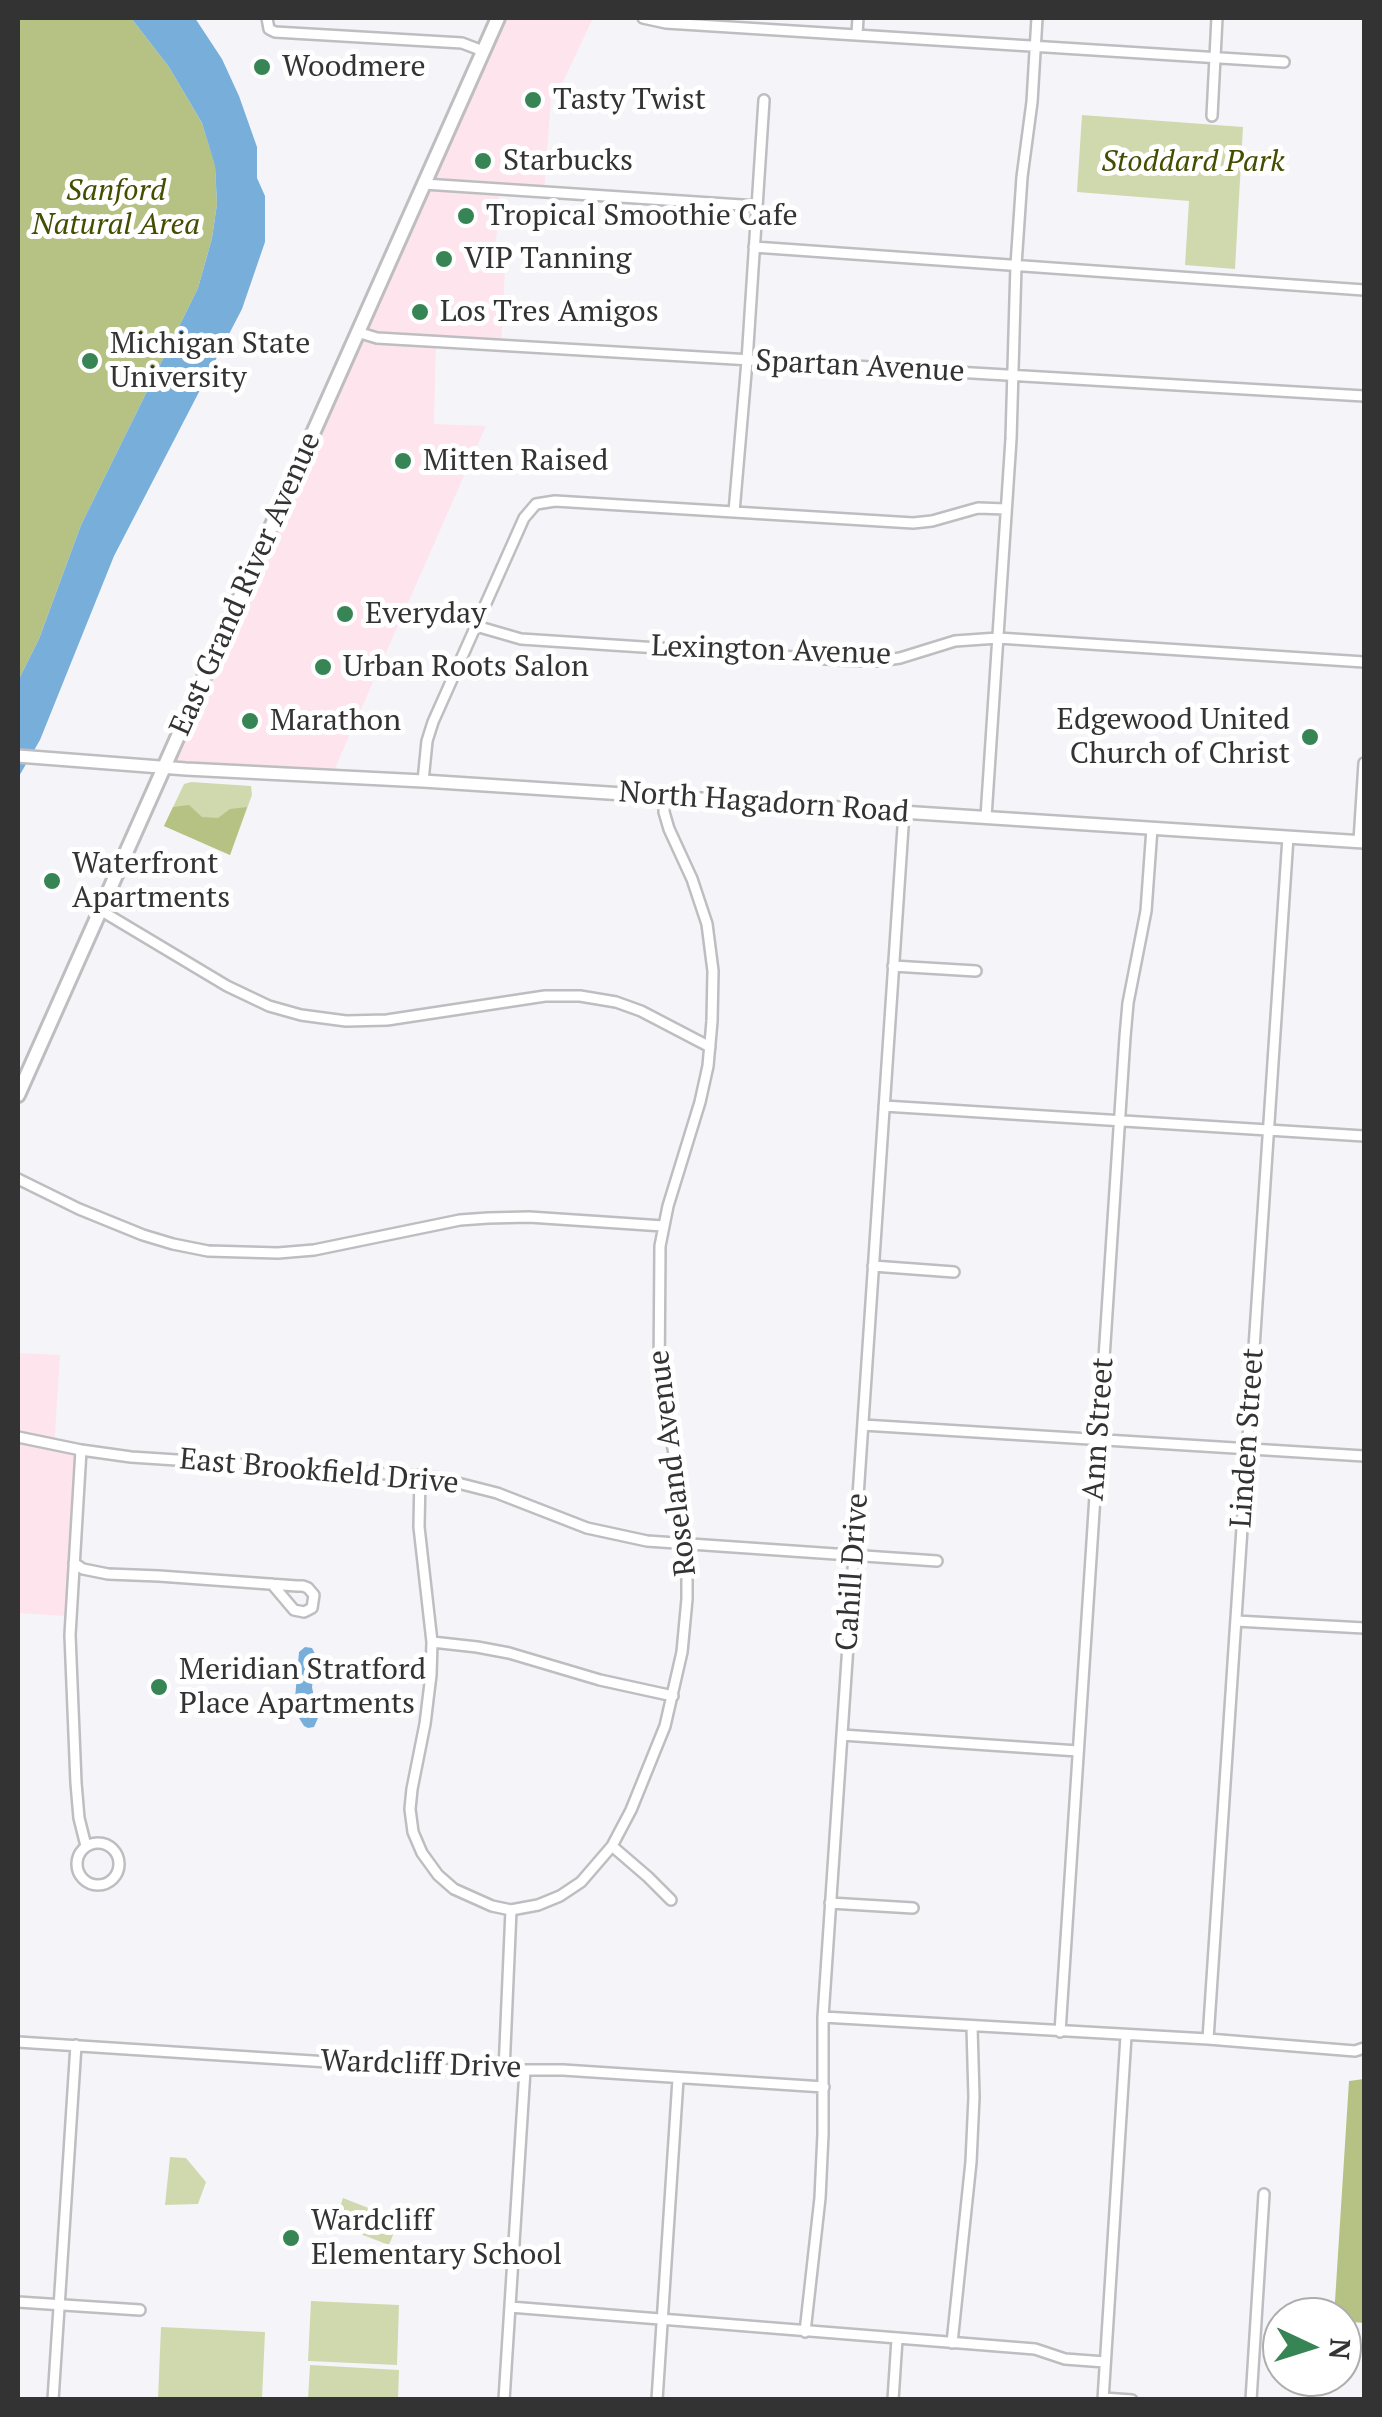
<!DOCTYPE html>
<style>
body{margin:0}
#map{position:relative;width:1382px;height:2417px;overflow:hidden;background:#f5f5f9;font-family:"PT Serif",serif}
canvas{display:block}
.frame{position:absolute;inset:0;border:20px solid #333334;pointer-events:none}
.north{position:absolute;left:1262px;top:2297px;width:100px;height:100px;box-sizing:border-box;background:#fff;border:2px solid #adadae;border-radius:50%;rotate:94deg;font-size:28px;font-weight:700;line-height:40px;text-align:center;color:#333334}
.north::after{content:'';display:block;margin:auto;width:35px;height:45px;background:#378555;clip-path:polygon(50% 0,100% 100%,50% 72%,0 100%)}
</style>
<div id="map">
<canvas width="1382" height="2417"></canvas>
<div class="frame"></div>
<div class="north">N</div>
</div>
<script>
const ctx = document.querySelector('canvas').getContext('2d');
ctx.lineJoin = 'round';
function paint(path, color) { ctx.fillStyle = color; ctx.fill(path, 'evenodd'); }
const poly = rows => new Path2D(rows.map(r => 'M' + r).join(''));
function stroke(path, color, width, dash) { ctx.strokeStyle = color; ctx.lineWidth = width; ctx.lineCap = dash ? 'butt' : 'round'; ctx.setLineDash(dash || []); ctx.stroke(path); }
function drawText(font, color, halo, rows, align = 'center') {
  ctx.font = font + ' "PT Serif",serif'; ctx.lineWidth = 10; ctx.setLineDash([]); ctx.textBaseline = 'middle'; ctx.strokeStyle = halo; ctx.fillStyle = color; for (const [text, x, y, turn = 0] of rows) {
    ctx.save(); ctx.translate(x, y); ctx.rotate((+turn || 0) * Math.PI / 180); ctx.textAlign = isNaN(turn) ? turn : align; if (halo) ctx.strokeText(text, 0, 0); ctx.fillText(text, 0, 0); ctx.restore();
  }
}
paint(poly([
 [501,18,593,18,562,84,552,85,544,192,500,190,494,268,505,270,501,345,436,341,434,424,486,426,332,775,166,766],
 [18,1353,60,1355,54,1449,76,1455,65,1616,18,1613]
]), '#fee4ec');
paint(poly([
 [1082,115,1243,127,1235,269,1185,265,1189,201,1077,192],
 [191,782,251,786,252,795,230,855,164,826,184,784],
 [170,2157,186,2158,206,2182,198,2204,165,2205],
 [343,2198,399,2220,389,2245,334,2224],
 [311,2301,399,2305,397,2365,308,2361],
 [161,2327,265,2332,262,2399,158,2399],
 [310,2365,399,2370,398,2399,308,2399]
]), '#d0d9ae');
paint(poly([
 [18,18,131,18,169,67,202,123,215,165,217,204,212,238,198,288,81,525,39,639,18,681],
 [189,805,202,817,218,818,230,809,247,807,230,855,164,826,173,807],
 [1364,2079,1364,2323,1342,2321,1342,2317,1334,2317,1349,2081]
]), '#b6c283');
paint(poly([
 [131,18,195,18,222,59,239,96,257,147,257,178,265,196,265,242,242,309,114,556,40,740,18,778,18,681,39,639,81,525,198,288,212,238,217,204,215,166,202,123,169,67],
 [305,1647,312,1648,316,1656,312,1687,318,1718,314,1727,308,1728,304,1726,294,1710,299,1652]
]), '#78afda');
const street = poly([
 [267,18,269,29,275,32,462,43,483,51],
 [643,18,666,23,1284,62],
 [857,34,858,18],
 [1212,116,1217,18],
 [424,184,757,206],
 [754,247,1364,290],
 [357,332,377,338,1364,396],
 [734,512,747,361,764,100],
 [476,626,521,639,856,661,880,661,900,658,955,641,998,638,1364,662],
 [423,781,427,741,433,722,524,518,536,504,555,501,913,523,932,521,978,508,1006,509],
 [986,817,1011,439,1016,265,1022,177,1032,102,1037,18],
 [1359,841,1364,763],
 [100,910,227,986,269,1006,301,1015,346,1021,387,1020,545,996,580,996,616,1002,641,1011,710,1047],
 [893,966,976,971],
 [884,1106,1364,1136],
 [18,1179,79,1209,143,1235,173,1244,208,1251,278,1253,314,1250,460,1220,488,1218,529,1217,663,1226],
 [873,1266,954,1272],
 [863,1425,1364,1456],
 [18,1437,81,1450,131,1457,434,1477,497,1493,587,1528,647,1541,937,1561],
 [81,1450,70,1635,76,1783,79,1818,86,1846],
 [420,1475,419,1527,432,1642,431,1675,425,1724,412,1789,410,1809,413,1832,422,1853,438,1875,454,1889,492,1906,511,1910,538,1905,560,1896,581,1882,612,1846,631,1810,665,1726,682,1652,687,1599,687,1544,679,1478,659,1380,660,1246,668,1206,700,1102,708,1066,712,1021,713,971,707,924,692,879,669,829,664,812,665,797],
 [74,1563,83,1569,108,1574,159,1576,297,1586,303,1586,308,1588,314,1595,312,1608,304,1612,294,1610,272,1584],
 [1236,1621,1364,1628],
 [432,1642,477,1647,509,1653,600,1680,673,1696],
 [842,1735,1078,1751],
 '77 1864a21 21 0 1 1 42 0a21 21 0 1 1-42 0Z',
 [612,1846,648,1877,671,1900],
 [830,1903,913,1908],
 [823,2017,1208,2039,1355,2051,1364,2048],
 [1060,2032,1125,1037,1128,1003,1146,911,1152,828],
 [1208,2039,1288,837],
 [18,2042,452,2070,563,2070,824,2087],
 [504,2071,511,1910],
 [18,2302,140,2310],
 [510,2307,1035,2349,1065,2359,1105,2362],
 [805,2332,820,2198,823,2134,823,2017,904,812],
 [952,2343,971,2162,974,2097,972,2027],
 [1103,2398,1132,2400],
 [53,2400,76,2045],
 [504,2400,525,2070],
 [657,2400,678,2079],
 [893,2400,897,2339],
 [1103,2400,1126,2036],
 [1251,2400,1264,2194]
]);
const secondary = poly([
 [18,756,186,769,423,781,1364,842]
]);
const primary = poly([
 [18,1095,498,18]
]);
stroke(street, '#bebec1', 14);
stroke(secondary, '#bebec1', 16);
stroke(primary, '#bebec1', 18);
stroke(street, '#fff', 9);
stroke(secondary, '#fff', 11);
stroke(primary, '#fff', 12);
for (const [x, y, r, color] of [
 [262,67,10,"#378555"],
 [533,100,10,"#378555"],
 [483,161,10,"#378555"],
 [466,216,10,"#378555"],
 [444,259,10,"#378555"],
 [420,312,10,"#378555"],
 [90,361,10,"#378555"],
 [403,461,10,"#378555"],
 [345,614,10,"#378555"],
 [323,667,10,"#378555"],
 [250,721,10,"#378555"],
 [1310,737,10,"#378555"],
 [52,881,10,"#378555"],
 [159,1687,10,"#378555"],
 [291,2238,10,"#378555"]
]) { const dot = new Path2D(); dot.arc(x, y, r, 0, 2 * Math.PI); ctx.fillStyle = color; ctx.fill(dot); stroke(dot, '#fff', 4); }
drawText('30px', '#333334', '#fff', [
 ["Woodmere",282,67],
 ["Tasty Twist",553,100],
 ["Starbucks",503,161],
 ["Tropical Smoothie Cafe",486,216],
 ["VIP Tanning",464,259],
 ["Los Tres Amigos",440,312],
 ["Michigan State",110,344],
 ["University",110,378],
 ["Mitten Raised",423,461],
 ["Everyday",365,614],
 ["Urban Roots Salon",343,667],
 ["Edgewood United",1290,720,"right"],
 ["Church of Christ",1290,754,"right"],
 ["Marathon",270,721],
 ["Waterfront",72,864],
 ["Apartments",72,898],
 ["Meridian Stratford",179,1670],
 ["Place Apartments",179,1704],
 ["Wardcliff",311,2221],
 ["Elementary School",311,2255]
], 'left');
drawText('italic 30px', '#444d00', '#fff', [
 ["Stoddard Park",1193,162],
 ["Sanford",116,191],
 ["Natural Area",116,225]
]);
drawText('30px', '#333334', '#fff', [
 ["Spartan Avenue",860,367,3],
 ["East Grand River Avenue",246,584,-66],
 ["Lexington Avenue",771,651,2],
 ["North Hagadorn Road",764,803,4],
 ["Ann Street",1099,1429,-86],
 ["Linden Street",1248,1438,-86],
 ["Roseland Avenue",673,1463,-97],
 ["East Brookfield Drive",319,1472,5],
 ["Cahill Drive",853,1572,-86],
 ["Wardcliff Drive",421,2065,2]
]);
</script>
